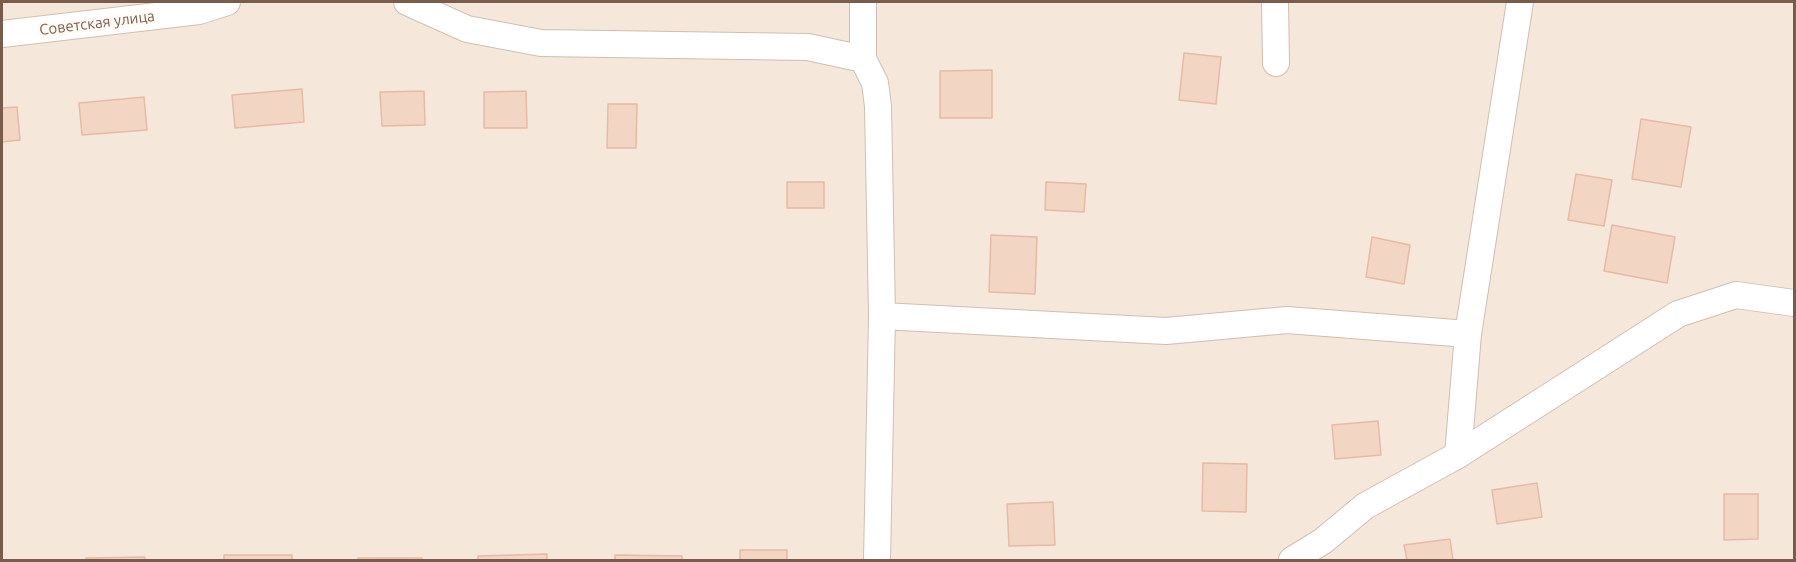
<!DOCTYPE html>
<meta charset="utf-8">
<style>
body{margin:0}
#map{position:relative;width:1796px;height:562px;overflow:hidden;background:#fdf6ec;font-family:Ubuntu,sans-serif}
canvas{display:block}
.frame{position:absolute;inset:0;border:3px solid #7a5c4d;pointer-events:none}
</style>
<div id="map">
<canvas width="1796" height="562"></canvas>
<div class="frame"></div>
</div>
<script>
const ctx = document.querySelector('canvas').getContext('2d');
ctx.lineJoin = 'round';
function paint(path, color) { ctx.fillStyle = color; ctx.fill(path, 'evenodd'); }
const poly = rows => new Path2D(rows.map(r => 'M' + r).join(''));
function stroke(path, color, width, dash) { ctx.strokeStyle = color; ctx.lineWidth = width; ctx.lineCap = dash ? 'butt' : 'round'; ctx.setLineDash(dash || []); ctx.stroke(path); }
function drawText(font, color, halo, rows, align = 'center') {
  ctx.font = font + ' Ubuntu,sans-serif'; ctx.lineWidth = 5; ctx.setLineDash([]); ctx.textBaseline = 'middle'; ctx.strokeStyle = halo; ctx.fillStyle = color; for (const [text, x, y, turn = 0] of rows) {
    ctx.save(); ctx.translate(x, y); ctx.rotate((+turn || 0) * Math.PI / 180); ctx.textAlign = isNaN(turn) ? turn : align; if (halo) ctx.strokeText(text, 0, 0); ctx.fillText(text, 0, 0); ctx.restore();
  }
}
paint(poly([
 [2,2,1794,2,1794,560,2,560]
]), '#f5e8da');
const building = poly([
 [1184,53,1221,57,1216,104,1179,100,1184,53],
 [992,70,992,118,940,118,940,71,992,70],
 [302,89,304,122,235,128,232,95,302,89],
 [424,91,425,125,382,126,380,92,424,91],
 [526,91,527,128,484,128,484,92,526,91],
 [144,97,147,130,82,135,79,103,144,97],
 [608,104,637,104,636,148,607,148,608,104],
 [17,107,20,140,2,142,2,108,17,107],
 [1641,119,1691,127,1681,187,1632,179,1641,119],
 [1576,174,1612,180,1604,226,1568,220,1576,174],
 [787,182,824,182,824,208,787,208,787,182],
 [1046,182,1086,184,1084,212,1045,210,1046,182],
 [1612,225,1675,237,1667,283,1604,271,1612,225],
 [991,235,1037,237,1035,294,989,292,991,235],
 [1372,237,1410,245,1404,284,1366,277,1372,237],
 [1378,421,1381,455,1335,459,1332,425,1378,421],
 [1203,463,1247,464,1246,512,1202,511,1203,463],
 [1537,483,1542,517,1497,524,1492,490,1537,483],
 [1724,494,1758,494,1758,539,1724,540,1724,494],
 [1053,502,1055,545,1009,546,1007,504,1053,502],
 [1450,539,1453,560,1407,560,1404,545,1450,539],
 [740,550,787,550,787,560,740,560,740,550],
 [547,554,547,560,478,560,478,556,547,554],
 [224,555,292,555,292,560,224,560,224,555],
 [615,555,682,556,682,560,615,560,615,555],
 [145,557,145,560,86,560,86,558,145,557],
 [358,558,422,558,422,560,358,560,358,558]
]);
paint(building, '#f3d5c3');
stroke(building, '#e6bba3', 1.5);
const minor = poly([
 [407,2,467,29,541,43,808,47,863,59,875,83,878,106,882,316,877,560],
 [863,2,863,59],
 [1275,2,1276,63],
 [2,34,199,11,227,2],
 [882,316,1166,331,1287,320,1468,334],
 [1458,455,1468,334,1520,2],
 [1292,560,1323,541,1365,506,1458,455,1678,314,1736,295,1794,303]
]);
stroke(minor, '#d1beb0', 28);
stroke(minor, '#fff', 26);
drawText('15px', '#7a5c4d', '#fffaf3', [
 ["Советская улица",97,23,-7]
]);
</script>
